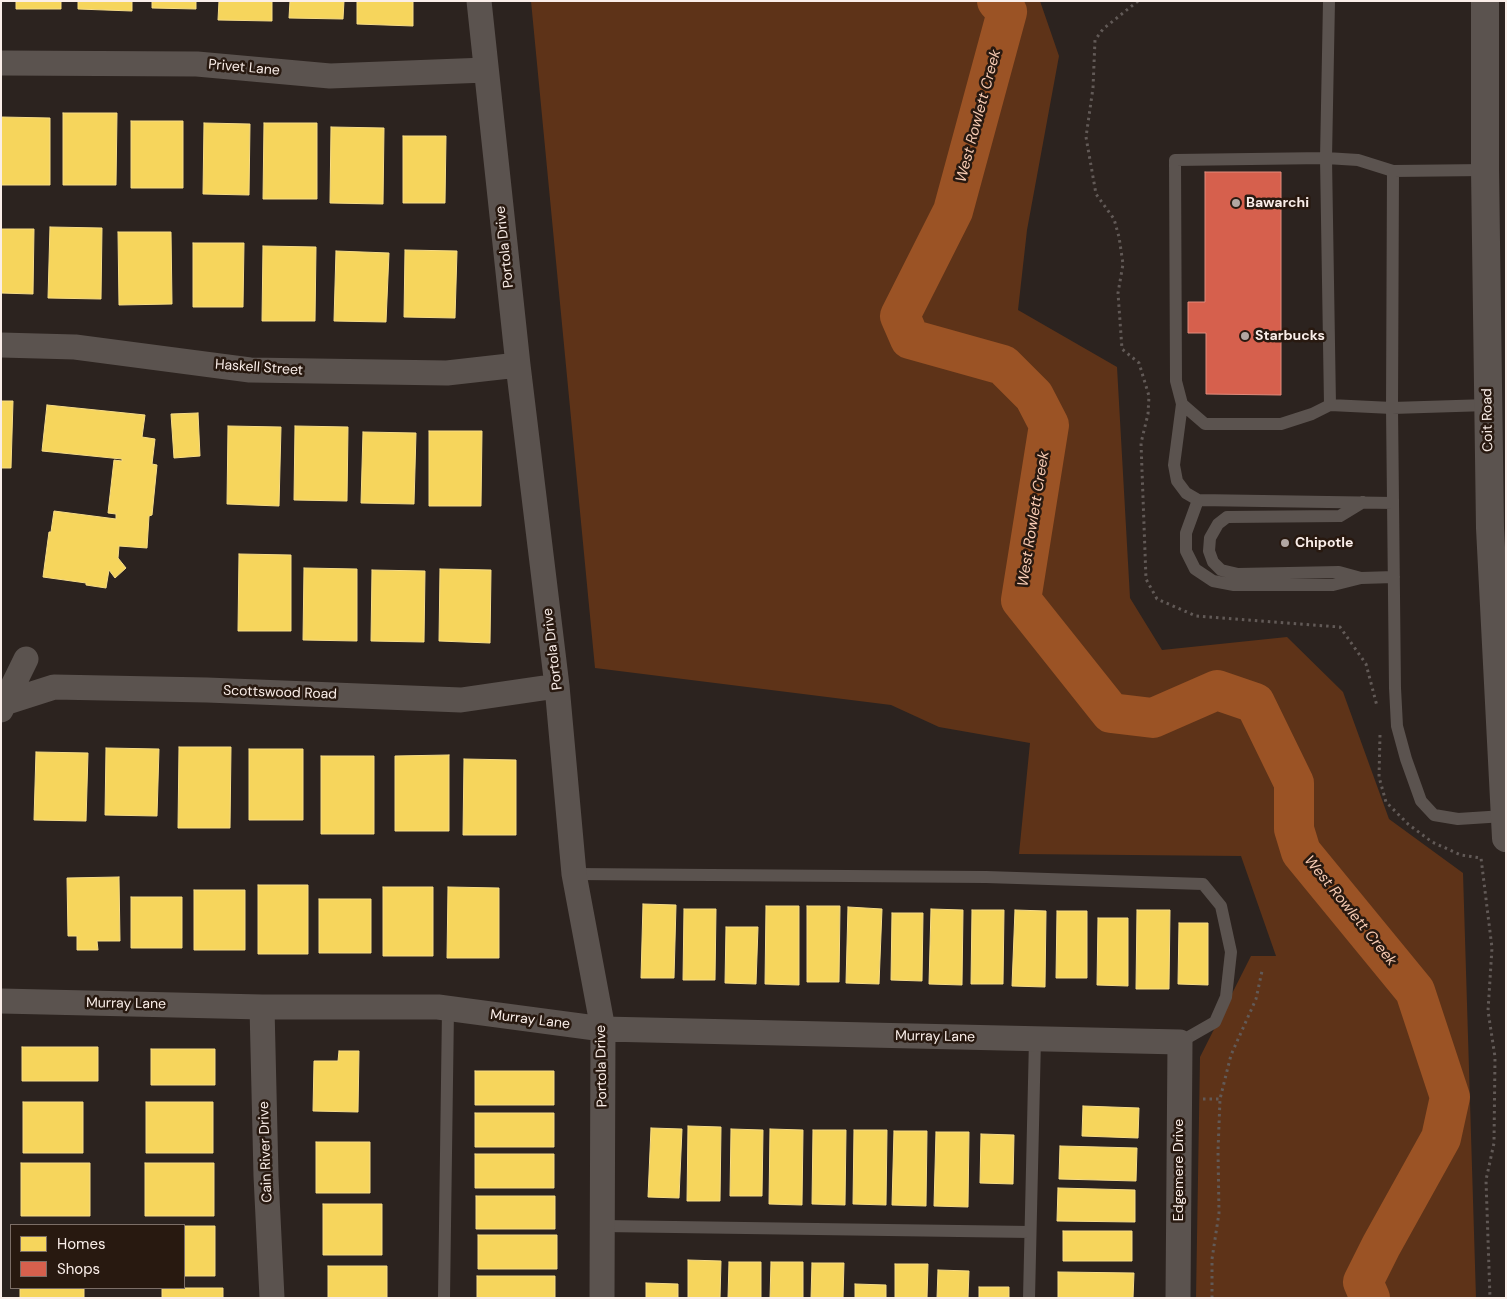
<!DOCTYPE html>
<style>
body{margin:0}
#map{position:relative;width:1507px;height:1299px;overflow:hidden;background:#2c231f;font-family:"DM Sans",sans-serif}
canvas{display:block}
.frame{position:absolute;inset:0;border:2px solid #faeee9;pointer-events:none}
.legend{position:absolute;left:10px;top:1224px;width:175px;height:65px;box-sizing:border-box;background:#281910;border:1px solid #7c6e67;margin:0;padding:6px 9px;list-style:none;font-size:15px;color:#faeee9}
.legend li{display:flex;align-items:center;gap:10px;height:25px}
.legend b{width:25px;border:1px solid #7c6e67}
</style>
<div id="map">
<canvas width="1507" height="1299"></canvas>
<div class="frame"></div>
<ul class="legend">
<li><b style="height:14px;background:#f6d55c"></b>Homes</li>
<li><b style="height:14px;background:#d6604d"></b>Shops</li>
</ul>
</div>
<script>
const ctx = document.querySelector('canvas').getContext('2d');
ctx.lineJoin = 'round';
function paint(path, color) { ctx.fillStyle = color; ctx.fill(path, 'evenodd'); }
const poly = rows => new Path2D(rows.map(r => 'M' + r).join(''));
function stroke(path, color, width, dash) { ctx.strokeStyle = color; ctx.lineWidth = width; ctx.lineCap = dash ? 'butt' : 'round'; ctx.setLineDash(dash || []); ctx.stroke(path); }
function drawText(font, color, halo, rows, align = 'center') {
  ctx.font = font + ' "DM Sans",sans-serif'; ctx.lineWidth = 5; ctx.setLineDash([]); ctx.textBaseline = 'middle'; ctx.strokeStyle = halo; ctx.fillStyle = color; for (const [text, x, y, turn = 0] of rows) {
    ctx.save(); ctx.translate(x, y); ctx.rotate((+turn || 0) * Math.PI / 180); ctx.textAlign = isNaN(turn) ? turn : align; if (halo) ctx.strokeText(text, 0, 0); ctx.fillText(text, 0, 0); ctx.restore();
  }
}
paint(poly([
 [531,1,1040,1,1059,56,1027,230,1018,310,1117,367,1130,598,1162,650,1287,637,1343,692,1389,819,1463,873,1476,1298,1196,1298,1200,1057,1251,956,1276,956,1241,856,1019,854,1030,743,939,727,891,705,595,668]
]), '#5e3318');
const homes = poly([
 [16,1,61,1,61,9,16,9,16,1],
 [78,1,132,1,132,11,78,9,78,1],
 [152,1,196,1,196,9,152,8,152,1],
 [219,1,272,1,272,21,218,20,219,1],
 [290,1,344,1,343,19,289,18,290,1],
 [357,1,413,1,413,26,357,24,357,1],
 [63,113,117,113,116,185,63,185,63,113],
 [1,117,50,118,50,185,1,185,1,117],
 [131,121,183,121,183,188,131,188,131,121],
 [204,123,250,124,249,195,203,194,204,123],
 [264,123,317,123,317,199,263,199,264,123],
 [331,127,384,128,383,204,330,203,331,127],
 [403,136,446,136,445,203,403,203,403,136],
 [50,227,102,228,101,299,48,298,50,227],
 [1,229,34,229,33,294,1,293,1,229],
 [118,232,171,232,172,304,119,305,118,232],
 [193,243,244,243,243,307,193,307,193,243],
 [263,246,316,247,315,321,262,321,263,246],
 [405,250,457,251,455,318,404,317,405,250],
 [336,251,389,253,386,322,334,321,336,251],
 [1,401,13,401,11,468,1,468,1,401],
 [47,405,145,415,142,437,155,439,152,464,157,465,152,515,149,516,147,548,119,546,118,558,126,568,115,578,109,570,106,588,86,585,86,583,43,577,49,532,51,532,54,511,116,519,116,514,108,513,114,460,122,461,122,459,42,451,47,405],
 [198,413,200,456,174,458,171,414,198,413],
 [228,426,281,427,279,506,227,504,228,426],
 [295,426,348,427,347,501,294,500,295,426],
 [429,431,482,431,481,506,429,506,429,431],
 [363,432,416,433,414,504,361,503,363,432],
 [239,554,291,555,291,631,238,631,239,554],
 [304,568,357,569,357,641,303,640,304,568],
 [440,569,491,570,490,643,439,641,440,569],
 [372,570,425,571,424,642,371,641,372,570],
 [179,747,231,747,230,828,178,828,179,747],
 [106,748,159,749,157,816,105,815,106,748],
 [249,749,303,749,303,820,249,820,249,749],
 [36,752,88,753,86,821,34,820,36,752],
 [449,755,449,831,395,831,395,756,449,755],
 [321,756,374,756,374,834,321,834,321,756],
 [464,759,516,760,516,835,463,835,464,759],
 [119,877,120,941,97,941,98,950,77,950,77,936,68,936,67,878,119,877],
 [258,885,308,885,308,954,258,954,258,885],
 [383,887,433,887,433,956,383,956,383,887],
 [448,887,499,888,499,958,447,958,448,887],
 [194,890,245,890,245,950,194,950,194,890],
 [131,897,182,897,182,948,131,948,131,897],
 [319,899,371,899,371,953,319,953,319,899],
 [643,904,676,905,674,978,641,978,643,904],
 [766,906,799,906,799,985,765,984,766,906],
 [807,906,840,906,839,982,807,982,807,906],
 [848,907,882,909,879,984,846,983,848,907],
 [684,909,716,909,715,980,683,980,684,909],
 [931,909,963,910,962,985,929,984,931,909],
 [972,910,1004,910,1003,984,971,984,972,910],
 [1015,910,1046,911,1045,987,1012,986,1015,910],
 [1137,910,1170,910,1169,989,1136,989,1137,910],
 [1057,911,1087,911,1087,978,1056,978,1057,911],
 [892,913,923,913,922,981,891,980,892,913],
 [1098,918,1128,918,1128,986,1097,985,1098,918],
 [1179,923,1208,923,1208,985,1178,984,1179,923],
 [726,927,758,927,756,984,725,983,726,927],
 [22,1047,98,1047,98,1081,22,1081,22,1047],
 [151,1049,215,1049,215,1085,151,1085,151,1049],
 [339,1051,359,1051,358,1112,313,1111,314,1061,338,1061,339,1051],
 [475,1071,554,1071,554,1105,475,1105,475,1071],
 [23,1102,83,1102,83,1153,23,1153,23,1102],
 [146,1102,213,1102,213,1153,146,1153,146,1102],
 [1083,1106,1139,1108,1138,1138,1082,1136,1083,1106],
 [475,1113,554,1113,554,1147,475,1147,475,1113],
 [688,1126,721,1127,720,1201,687,1201,688,1126],
 [651,1128,682,1129,679,1198,648,1197,651,1128],
 [731,1129,763,1130,762,1196,730,1196,731,1129],
 [770,1129,803,1130,802,1205,769,1204,770,1129],
 [813,1130,846,1130,845,1205,812,1204,813,1130],
 [854,1130,887,1130,886,1205,853,1204,854,1130],
 [894,1131,927,1131,926,1206,892,1205,894,1131],
 [936,1132,969,1132,968,1207,934,1206,936,1132],
 [981,1134,1014,1135,1013,1184,980,1183,981,1134],
 [316,1142,370,1142,370,1193,316,1193,316,1142],
 [1060,1146,1137,1148,1136,1181,1059,1179,1060,1146],
 [475,1154,554,1154,554,1188,475,1188,475,1154],
 [21,1163,90,1163,90,1216,21,1216,21,1163],
 [145,1163,214,1163,214,1216,145,1216,145,1163],
 [1058,1188,1135,1190,1135,1222,1057,1221,1058,1188],
 [476,1196,555,1196,555,1229,476,1229,476,1196],
 [323,1204,382,1204,382,1255,323,1255,323,1204],
 [184,1226,215,1226,215,1276,184,1276,184,1226],
 [1063,1231,1132,1231,1132,1261,1063,1261,1063,1231],
 [478,1235,557,1235,557,1269,478,1269,478,1235],
 [688,1260,721,1261,720,1298,688,1298,688,1260],
 [729,1262,761,1262,761,1298,728,1298,729,1262],
 [771,1262,803,1262,803,1298,770,1298,771,1262],
 [812,1263,844,1263,843,1298,811,1298,812,1263],
 [895,1264,928,1264,927,1298,895,1298,895,1264],
 [328,1266,387,1266,387,1298,328,1298,328,1266],
 [938,1270,969,1271,968,1298,937,1298,938,1270],
 [1058,1272,1134,1273,1133,1298,1058,1298,1058,1272],
 [477,1276,555,1276,555,1298,477,1298,477,1276],
 [646,1283,678,1284,678,1298,646,1298,646,1283],
 [855,1284,886,1285,886,1298,855,1298,855,1284],
 [979,1287,1009,1287,1009,1298,979,1298,979,1287],
 [20,1288,84,1288,84,1298,20,1298,20,1288],
 [162,1288,223,1288,223,1298,162,1298,162,1288]
]);
paint(homes, '#f6d55c');
stroke(homes, '#f7dc86', 1);
const shops = poly([
 [1205,172,1281,172,1281,395,1206,394,1206,333,1188,333,1188,302,1205,302,1205,172]
]);
paint(shops, '#d6604d');
stroke(shops, '#e18b7c', 1);
stroke(poly([
 [997,1,1007,12,953,211,900,316,910,339,1003,365,1034,396,1049,425,1021,600,1111,713,1153,718,1217,690,1255,703,1294,783,1294,829,1301,852,1415,991,1450,1097,1441,1138,1381,1246,1363,1282,1370,1298]
]), '#9b5325', 40);
stroke(poly([
 [1138,1,1103,29,1095,40,1093,88,1086,137,1096,194,1114,219,1119,237,1123,264,1118,293,1122,349,1139,363,1149,396,1148,414,1141,443,1146,579,1157,599,1196,616,1340,627,1366,664,1377,706],
 [1380,735,1379,777,1386,802,1408,824,1432,842,1461,855,1481,858,1492,948,1488,1011,1495,1057,1494,1143,1486,1180,1490,1298],
 [1203,1099,1220,1099],
 [1212,1298,1212,1259,1219,1213,1218,1151,1220,1099,1231,1055,1256,999,1262,971]
]), '#625a57', 3, [2.5, 4]);
stroke(poly([
 [1329,1,1326,158,1330,405,1312,414,1281,424,1205,424,1182,404,1176,381,1175,160,1326,158,1358,160,1393,171,1485,170],
 [1393,171,1392,408,1395,688,1397,726,1406,759,1421,801,1434,815,1458,819,1504,816],
 [1182,404,1174,465,1177,481,1186,493,1198,500,1393,503],
 [1330,405,1392,408,1488,405],
 [1198,500,1186,533,1186,551,1195,569,1213,581,1234,585,1333,585,1361,578,1394,577],
 [1361,578,1339,572,1238,574,1221,570,1213,562,1209,551,1210,538,1218,524,1227,517,1340,516,1363,502],
 [574,874,986,877,1203,884,1221,906,1231,952,1226,997,1215,1022,1180,1042],
 [603,1226,1030,1232],
 [444,1298,448,1009],
 [1029,1298,1035,1039]
]), '#5b534f', 12);
stroke(poly([
 [479,1,518,365,557,686,574,874,603,1029,602,1298],
 [1,63,197,64,330,76,486,70],
 [1,345,75,347,250,370,447,373,518,365],
 [4,703,54,687,207,690,461,700,557,686],
 [1,710,26,659],
 [1,1001,262,1007,438,1007,603,1029,1180,1042,1178,1298],
 [262,1007,266,1176,272,1298]
]), '#5b534f', 25);
stroke(poly([
 [1485,1,1485,170,1490,528,1506,838]
]), '#5b534f', 28);
for (const [x, y, r, color] of [
 [1236,203,5,"#b2a7a2"],
 [1245,336,5,"#b2a7a2"],
 [1285,543,5,"#b2a7a2"]
]) { const dot = new Path2D(); dot.arc(x, y, r, 0, 2 * Math.PI); ctx.fillStyle = color; ctx.fill(dot); stroke(dot, '#281910', 2); }
drawText('14px', '#faeee9', '#281910', [
 ["Privet Lane",244,68,5],
 ["Portola Drive",505,247,-96],
 ["Haskell Street",259,368,4],
 ["Coit Road",1488,420,-91],
 ["Portola Drive",553,649,-97],
 ["Scottswood Road",280,693,2],
 ["Murray Lane",126,1004,1],
 ["Murray Lane",530,1020,7],
 ["Murray Lane",935,1037,1],
 ["Portola Drive",602,1066,-91],
 ["Cain River Drive",266,1152,-92],
 ["Edgemere Drive",1179,1170,-90]
]);
drawText('bold 14px', '#faeee9', '#281910', [
 ["Bawarchi",1246,203],
 ["Starbucks",1255,336],
 ["Chipotle",1295,543]
], 'left');
drawText('italic 15px', '#f7cbb3', '#281910', [
 ["West Rowlett Creek",979,116,-75],
 ["West Rowlett Creek",1034,519,-81],
 ["West Rowlett Creek",1350,911,51]
]);
</script>
